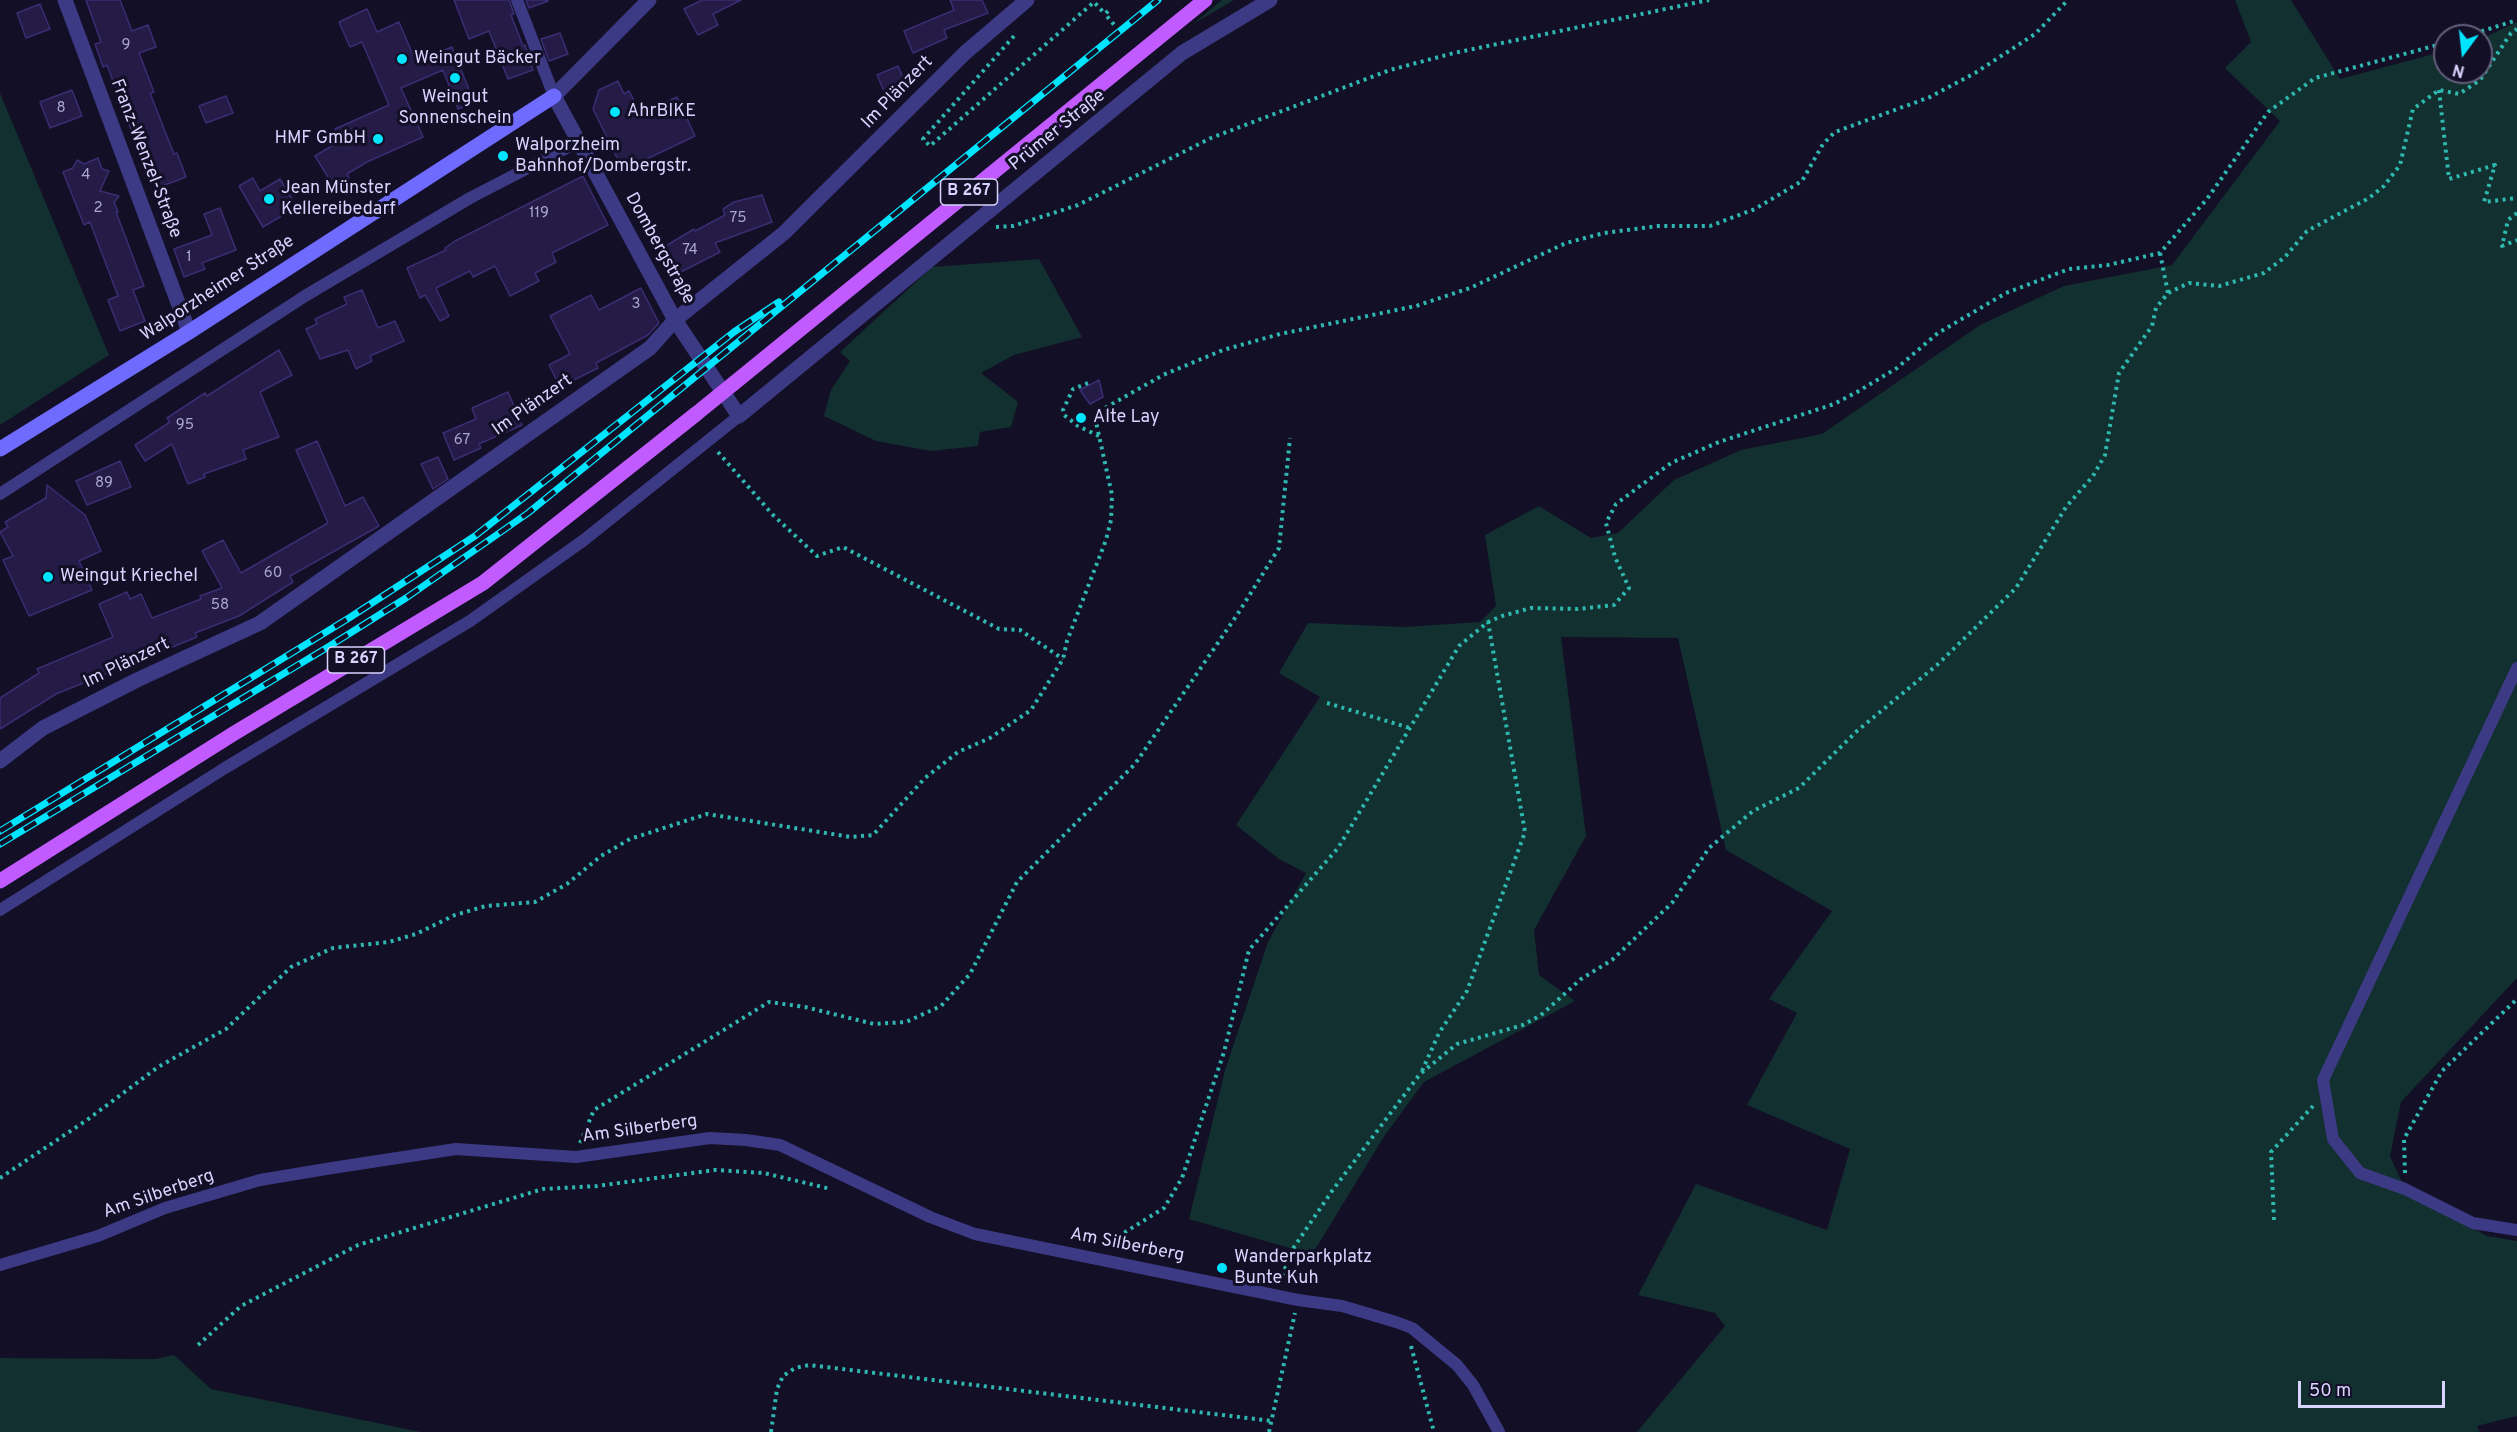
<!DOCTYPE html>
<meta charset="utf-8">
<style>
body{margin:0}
#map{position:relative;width:2517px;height:1432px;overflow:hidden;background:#130f26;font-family:Overpass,sans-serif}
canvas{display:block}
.north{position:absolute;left:2433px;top:24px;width:60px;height:60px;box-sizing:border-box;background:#130f26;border:2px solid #625e7d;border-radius:50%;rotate:195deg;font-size:16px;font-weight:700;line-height:24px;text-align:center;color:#d9d4ff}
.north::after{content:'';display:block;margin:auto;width:21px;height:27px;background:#00e5ff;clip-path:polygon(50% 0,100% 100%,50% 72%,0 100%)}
.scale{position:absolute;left:2298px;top:1381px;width:147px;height:27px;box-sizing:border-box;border:3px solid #d9d4ff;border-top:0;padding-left:8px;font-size:18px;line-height:21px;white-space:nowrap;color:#d9d4ff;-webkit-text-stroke:4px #130f26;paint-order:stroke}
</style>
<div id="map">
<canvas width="2517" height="1432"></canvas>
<div class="north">N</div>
<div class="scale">50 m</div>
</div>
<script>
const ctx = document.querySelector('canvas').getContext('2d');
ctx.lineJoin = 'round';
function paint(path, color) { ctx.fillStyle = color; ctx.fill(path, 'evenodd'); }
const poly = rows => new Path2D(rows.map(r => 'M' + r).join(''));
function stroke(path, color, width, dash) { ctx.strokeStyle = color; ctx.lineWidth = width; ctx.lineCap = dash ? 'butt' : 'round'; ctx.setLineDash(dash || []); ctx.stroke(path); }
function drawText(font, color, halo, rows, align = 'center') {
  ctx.font = font + ' Overpass,sans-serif'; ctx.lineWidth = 6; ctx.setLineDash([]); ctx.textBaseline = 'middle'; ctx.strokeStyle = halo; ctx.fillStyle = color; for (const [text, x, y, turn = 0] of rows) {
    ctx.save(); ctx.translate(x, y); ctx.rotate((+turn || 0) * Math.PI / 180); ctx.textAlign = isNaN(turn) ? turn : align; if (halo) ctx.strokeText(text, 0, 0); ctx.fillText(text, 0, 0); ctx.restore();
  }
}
paint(poly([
 [1222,0,1234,0,1193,24],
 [2235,0,2291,0,2340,79,2445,51,2445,72,2481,72,2481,39,2517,22,2517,978,2401,1102,2390,1156,2405,1189,2487,1236,2517,1241,2517,1416,2477,1426,2480,1432,1637,1432,1725,1326,1715,1313,1638,1295,1696,1184,1827,1230,1850,1149,1747,1105,1797,1013,1769,999,1832,911,1726,850,1678,638,1561,637,1586,836,1534,930,1539,975,1575,1001,1424,1082,1385,1135,1316,1248,1307,1253,1189,1219,1225,1070,1268,942,1306,873,1279,859,1236,825,1320,697,1279,673,1308,623,1404,627,1480,622,1496,606,1485,535,1539,506,1591,538,1618,533,1674,480,1741,450,1822,434,1980,325,2064,286,2172,265,2280,121,2225,68,2251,42],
 [0,93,109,355,0,425],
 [1039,259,1082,337,1014,355,981,373,1018,402,1011,427,980,432,978,446,931,451,876,441,824,416,831,390,850,361,840,352,932,267],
 [174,1355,211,1389,421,1432,0,1432,0,1358,156,1359]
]), '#12302f');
const building = poly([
 [86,0,120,0,132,31,148,25,156,47,139,53,154,92,150,93,174,154,177,153,186,177,157,188,139,141,136,143,107,65,103,67,95,44,101,42,86,0],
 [454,0,509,0,514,14,511,15,523,46,525,45,533,70,508,79,489,31,469,39,454,0],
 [526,0,548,0,548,1,529,8,526,0],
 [702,0,741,0,713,14,718,25,698,35,684,9,702,0],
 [950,0,982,0,988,13,944,30,947,38,913,53,904,31,954,10,950,0],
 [40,4,50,29,26,38,17,13,40,4],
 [367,9,377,32,399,22,416,62,452,47,474,102,458,109,443,70,401,88,423,137,367,162,347,174,349,178,334,187,315,156,340,141,335,129,389,105,362,42,350,47,339,22,367,9],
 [560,33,568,54,549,61,541,39,560,33],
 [898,66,908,89,887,98,877,75,898,66],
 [618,81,624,94,629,91,641,114,677,97,695,136,634,165,631,158,620,164,593,109,599,90,618,81],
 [72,90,82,116,50,128,40,102,72,90],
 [226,96,233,113,206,123,199,106,226,96],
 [98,158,102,169,109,171,100,191,119,196,114,202,118,212,116,212,144,286,133,290,145,321,120,331,108,300,118,296,90,222,84,225,63,172,73,168,77,160,84,164,98,158],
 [583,176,608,225,552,253,556,262,535,273,539,281,510,296,495,266,473,277,470,271,436,288,449,316,440,321,425,295,420,298,407,268,446,250,445,248,455,241,583,176],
 [253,178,260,191,280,179,297,207,263,227,239,186,253,178],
 [762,195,772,222,715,243,720,252,673,276,659,250,694,229,695,231,725,215,723,209,734,202,762,195],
 [220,208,236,250,202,263,205,269,184,277,174,249,212,235,204,214,220,208],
 [641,288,659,323,648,335,596,363,598,368,560,387,549,365,570,354,550,316,591,295,599,310,641,288],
 [362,290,378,328,395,321,404,341,370,356,372,361,356,369,348,350,320,359,306,329,317,324,315,319,347,304,344,297,362,290],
 [279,350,292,375,260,392,279,437,243,450,246,459,204,474,205,477,188,484,172,444,145,461,135,445,170,422,167,418,205,393,207,396,279,350],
 [1099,380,1103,397,1090,404,1080,390,1099,380],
 [508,392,522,425,479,444,481,448,454,460,443,433,476,419,472,408,508,392],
 [317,441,345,506,363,497,379,526,290,576,293,582,239,616,195,633,197,637,56,694,0,729,0,698,39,673,37,669,113,637,99,604,127,592,130,599,141,594,152,618,201,599,200,596,222,588,202,551,223,540,241,573,328,523,296,450,317,441],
 [438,457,448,479,433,489,421,464,438,457],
 [120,461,131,487,87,505,76,481,120,461],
 [47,485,85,515,101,551,79,561,92,590,29,616,3,560,13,556,0,532,8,527,5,522,46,498,47,485]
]);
paint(building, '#241b47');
stroke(building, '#3b2d73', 1.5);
stroke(poly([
 [1108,11,1105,14,1116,27],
 [1014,36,923,139,930,146,1094,2,1105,14],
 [2467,36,2517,20],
 [2439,90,2449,179,2495,165,2484,202,2517,198],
 [2517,213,2508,220,2502,246,2517,240],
 [996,227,1013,226,1078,205,1211,138,1390,70,1454,53,1709,0],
 [2160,253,2168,293],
 [1088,383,1073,389,1063,410,1064,415,1078,426,1099,436],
 [718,452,773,515,817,556,843,547,999,629,1020,630,1063,659],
 [1327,703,1410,728],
 [1422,1071,1439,1033,1467,991,1525,832,1488,622],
 [580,1143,594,1110,769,1002,805,1007,874,1024,906,1022,941,1006,970,974,1017,882,1135,764,1237,615,1279,548,1290,438],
 [2405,1173,2404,1139,2442,1071,2517,999],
 [0,1178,87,1120,158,1067,226,1029,291,967,333,948,389,942,416,934,455,915,486,906,535,902,567,884,601,856,630,839,707,814,851,837,873,835,925,778,958,752,990,738,1031,710,1063,659,1067,641,1106,540,1111,520,1112,495,1096,422,1105,408,1163,375,1223,350,1280,334,1416,306,1470,288,1566,243,1604,233,1658,226,1710,226,1755,209,1802,181,1823,144,1835,132,1930,97,1975,73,2035,34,2068,0],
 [2274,1220,2271,1152,2313,1106],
 [1107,1247,1122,1234,1164,1208,1182,1178,1224,1052,1249,950,1338,848,1459,646,1488,622,1502,616,1531,608,1578,609,1614,605,1629,588,1615,557,1606,523,1616,504,1671,463,1719,442,1834,404,1857,392,1897,368,1938,333,2006,293,2069,269,2108,265,2160,253,2207,199,2268,112,2315,78,2445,43],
 [1279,1283,1294,1247,1332,1191,1420,1074,1457,1044,1523,1025,1541,1015,1581,979,1612,960,1672,903,1709,848,1753,811,1799,788,1857,731,1937,665,2016,588,2066,507,2093,476,2105,455,2119,373,2152,326,2156,308,2168,293,2189,283,2219,286,2264,273,2285,257,2307,231,2369,198,2384,186,2400,165,2413,109,2439,90,2459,94,2480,80,2511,33,2517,29],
 [198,1345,241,1306,358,1245,543,1189,597,1186,715,1170,764,1173,831,1189],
 [1411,1346,1434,1432],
 [771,1432,777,1389,783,1376,795,1368,809,1365,1272,1421],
 [1269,1432,1295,1313]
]), '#2fb8b0', 4, [3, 4.5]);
stroke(poly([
 [517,0,554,96],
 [0,494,305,296,470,198,578,142],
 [2517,668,2323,1080,2333,1139,2360,1173,2405,1189,2473,1223,2517,1230],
 [0,910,225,768,470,621,584,540,739,416],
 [0,1265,98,1236,165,1208,260,1180,332,1168,456,1149,576,1157,710,1138,746,1140,780,1145,930,1217,975,1234,1298,1300,1342,1306,1396,1322,1412,1328,1457,1365,1473,1385,1499,1432]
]), '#3d3a85', 12);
stroke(poly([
 [65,0,189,332],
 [649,0,554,96,675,320,739,416,1182,53,1270,0],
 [0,761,43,728,137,680,260,623,650,348,675,320,784,233,966,52,1027,0]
]), '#3d3a85', 15);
stroke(poly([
 [0,449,189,332,554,96]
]), '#6f6bff', 15);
stroke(poly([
 [733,384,1205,0],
 [0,881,233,734,483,583,696,414]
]), '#c25bff', 15);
const rail = poly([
 [0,831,349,618,475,536,734,332,779,302],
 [0,844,328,647,406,598,528,513,1158,0]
]);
stroke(rail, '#00e5ff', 7);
stroke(rail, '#130f26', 4.5, [14]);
stroke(poly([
 [696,414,733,384]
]), '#c25bff', 15);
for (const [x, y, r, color] of [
 [402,59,6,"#00e5ff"],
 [455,78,6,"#00e5ff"],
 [615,112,6,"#00e5ff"],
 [378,139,6,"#00e5ff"],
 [503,156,6,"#00e5ff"],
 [269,199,6,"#00e5ff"],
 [1081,418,6,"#00e5ff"],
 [48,577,6,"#00e5ff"],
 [1222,1268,6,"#00e5ff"]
]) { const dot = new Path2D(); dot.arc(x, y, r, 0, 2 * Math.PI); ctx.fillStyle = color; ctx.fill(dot); stroke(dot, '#130f26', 2); }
drawText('15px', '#aca6d1', null, [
 ["9",126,46],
 ["8",61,109],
 ["4",86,176],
 ["2",98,209],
 ["119",539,214],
 ["75",738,219],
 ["74",690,251],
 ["1",189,258],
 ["3",636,305],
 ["95",185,426],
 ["67",462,441],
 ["89",104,484],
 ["60",273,574],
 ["58",220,606]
]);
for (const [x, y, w] of [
 [969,192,57],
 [356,660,57]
]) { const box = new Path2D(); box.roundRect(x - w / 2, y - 13, w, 26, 4.5); ctx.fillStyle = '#130f26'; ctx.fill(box); stroke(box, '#d9d4ff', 1.5); }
drawText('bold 16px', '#d9d4ff', null, [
 ["B 267",969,192],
 ["B 267",356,660]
]);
drawText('18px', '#d9d4ff', '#130f26', [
 ["Weingut Bäcker",414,59],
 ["Weingut",455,98,"center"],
 ["Sonnenschein",455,119,"center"],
 ["AhrBIKE",627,112],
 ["HMF GmbH",366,139,"right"],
 ["Walporzheim",515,146],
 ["Bahnhof/Dombergstr.",515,167],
 ["Jean Münster",281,189],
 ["Kellereibedarf",281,210],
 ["Alte Lay",1093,418],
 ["Weingut Kriechel",60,577],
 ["Wanderparkplatz",1234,1258],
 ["Bunte Kuh",1234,1279]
], 'left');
drawText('18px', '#d9d4ff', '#130f26', [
 ["Im Plänzert",898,93,-46],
 ["Prümer Straße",1058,131,-39],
 ["Franz-Wenzel-Straße",145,159,69],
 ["Dombergstraße",659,249,61],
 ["Walporzheimer Straße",218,289,-33],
 ["Im Plänzert",533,406,-35],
 ["Im Plänzert",127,664,-26],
 ["Am Silberberg",640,1130,-8],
 ["Am Silberberg",159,1195,-19],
 ["Am Silberberg",1127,1246,11]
]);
</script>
